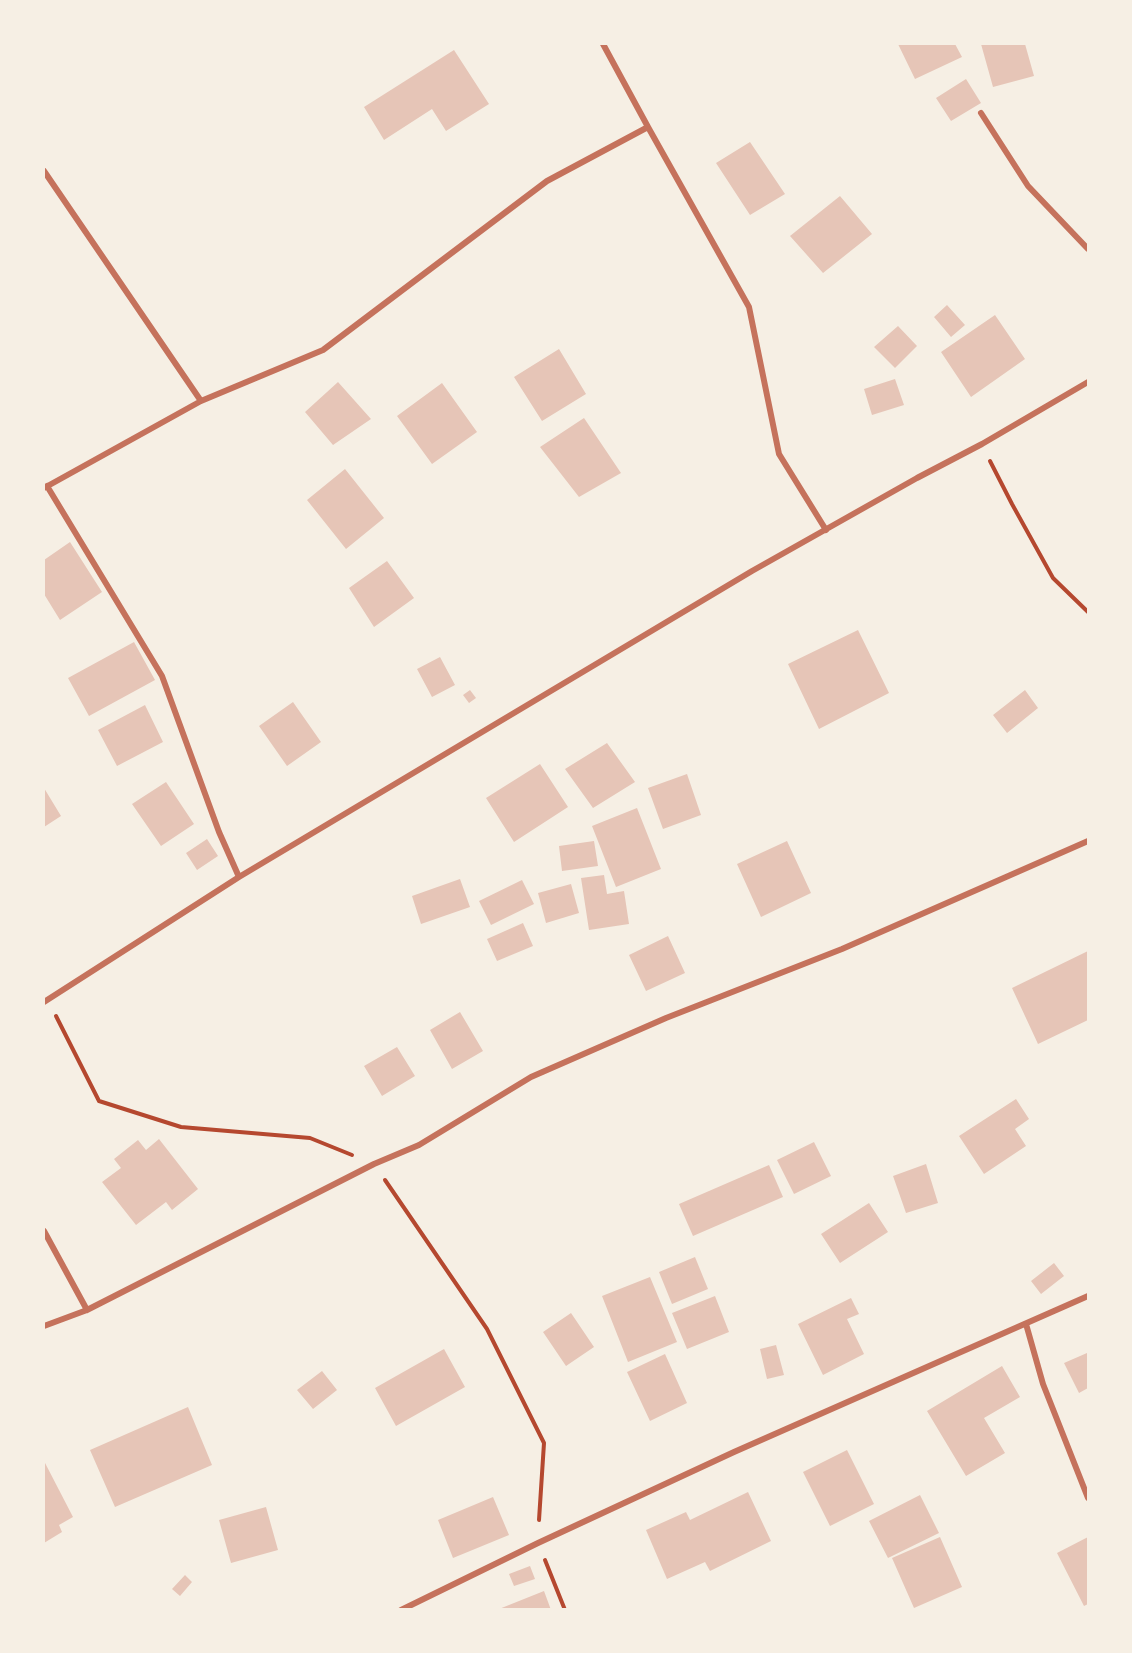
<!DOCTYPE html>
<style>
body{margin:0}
#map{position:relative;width:1132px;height:1653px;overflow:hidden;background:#f6efe4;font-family:Lato,sans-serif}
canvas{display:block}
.frame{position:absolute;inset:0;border:45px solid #f6efe4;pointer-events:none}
</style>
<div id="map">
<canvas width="1132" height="1653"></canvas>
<div class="frame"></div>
</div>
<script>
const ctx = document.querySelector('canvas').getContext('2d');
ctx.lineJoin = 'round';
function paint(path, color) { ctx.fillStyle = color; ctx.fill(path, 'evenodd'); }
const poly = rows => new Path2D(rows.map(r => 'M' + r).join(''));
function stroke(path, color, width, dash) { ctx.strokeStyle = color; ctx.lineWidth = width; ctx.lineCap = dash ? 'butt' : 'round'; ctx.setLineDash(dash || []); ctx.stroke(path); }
paint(poly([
 [898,44,955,44,962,57,915,79],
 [981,44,1025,44,1034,76,993,87],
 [454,50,489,104,446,131,432,109,384,140,364,107],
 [966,79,981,103,951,121,936,98],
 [750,142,785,194,750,215,716,163],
 [840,196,872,234,823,273,790,236],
 [947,305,965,325,951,337,934,317],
 [995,315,1025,359,971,397,941,352],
 [898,326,917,346,895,368,874,347],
 [559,349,586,394,542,421,514,377],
 [895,379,904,405,872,415,864,389],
 [338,382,371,419,333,445,305,412],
 [442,383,477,432,432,464,397,416],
 [584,418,621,473,579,497,540,447],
 [345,469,384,518,346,549,307,500],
 [70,542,102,592,60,620,44,594,44,560],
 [387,561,414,598,374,627,349,588],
 [858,630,889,693,819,729,788,664],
 [134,642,155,680,89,716,68,678],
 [440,657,455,685,432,697,417,669],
 [470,690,476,698,469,703,463,695],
 [1025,690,1038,708,1007,733,993,715],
 [293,702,321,742,287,766,259,726],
 [145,705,163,742,117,766,98,730],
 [607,743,635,782,593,808,565,769],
 [540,764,568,807,514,842,486,798],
 [687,774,701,815,663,829,648,788],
 [166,782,194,824,161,846,132,804],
 [44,788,61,816,44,827],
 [637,808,661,869,616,887,592,826],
 [207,839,218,856,197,870,186,853],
 [594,841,598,866,562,871,559,846],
 [787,841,811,893,761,917,737,864],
 [604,875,607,894,624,891,629,924,589,930,581,878],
 [460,879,470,907,421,924,412,896],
 [522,880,534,904,491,925,479,901],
 [571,884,579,913,546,923,538,893],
 [523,923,533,946,497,961,487,939],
 [668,936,685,973,646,991,629,955],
 [1088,951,1088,1020,1038,1044,1012,988],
 [460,1012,483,1051,452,1069,430,1030],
 [397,1047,415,1076,382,1096,364,1066],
 [1016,1099,1029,1119,1015,1129,1026,1146,984,1174,959,1136],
 [159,1139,198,1189,172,1210,166,1202,136,1225,102,1182,121,1168,114,1159,138,1140,146,1150],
 [814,1142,831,1176,794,1194,777,1160],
 [926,1164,938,1203,906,1213,893,1176],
 [769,1165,783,1197,693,1236,679,1204],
 [869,1203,888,1232,840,1263,821,1234],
 [695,1257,708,1289,672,1304,659,1272],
 [1054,1263,1064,1276,1041,1294,1031,1281],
 [650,1277,677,1342,628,1362,602,1296],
 [715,1296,729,1332,687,1349,672,1313],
 [851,1298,859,1314,847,1319,864,1354,823,1375,798,1324],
 [571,1313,594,1347,566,1366,543,1332],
 [776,1345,784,1375,767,1379,760,1349],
 [444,1349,465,1387,396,1426,375,1388],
 [1087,1353,1088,1357,1088,1388,1079,1393,1064,1363],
 [665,1354,687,1403,650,1421,627,1372],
 [1002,1366,1020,1397,984,1418,1005,1453,966,1476,927,1411],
 [322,1371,337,1390,313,1409,297,1390],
 [188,1407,212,1465,115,1507,90,1450],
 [847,1450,874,1504,830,1526,803,1472],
 [44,1461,73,1517,59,1525,62,1532,44,1543],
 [748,1492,771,1541,710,1571,705,1562,667,1579,646,1530,686,1512,690,1520],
 [920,1495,939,1533,888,1558,869,1521],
 [493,1497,509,1535,453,1558,438,1520],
 [266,1507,278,1550,231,1563,219,1520],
 [940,1537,962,1587,914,1608,892,1558],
 [1088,1537,1088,1604,1084,1606,1057,1553],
 [530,1566,535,1579,514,1586,509,1574],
 [185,1575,192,1582,180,1596,172,1589],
 [544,1591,551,1610,499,1610,499,1609]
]), '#e6c5b7');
stroke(poly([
 [990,461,1012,504,1053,578,1088,612],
 [56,1016,99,1101,181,1127,310,1138,352,1155],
 [385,1180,487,1329,544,1443,539,1520],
 [545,1560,565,1610]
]), '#b5482f', 4);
stroke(poly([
 [603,44,648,127],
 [981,113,1028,186,1088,249],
 [44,171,201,401],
 [47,486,162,676,219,832,239,877],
 [44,488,201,401,323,350,547,181,648,127,749,307,779,454,826,530],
 [44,1002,239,877,752,571,917,478,982,444,1088,382],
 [44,1231,87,1310],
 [1026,1324,1043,1384,1088,1498],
 [44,1326,87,1310,374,1164,419,1145,531,1077,666,1018,842,949,1088,841],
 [401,1610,538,1543,734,1452,1088,1296]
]), '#c5725c', 6);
</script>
